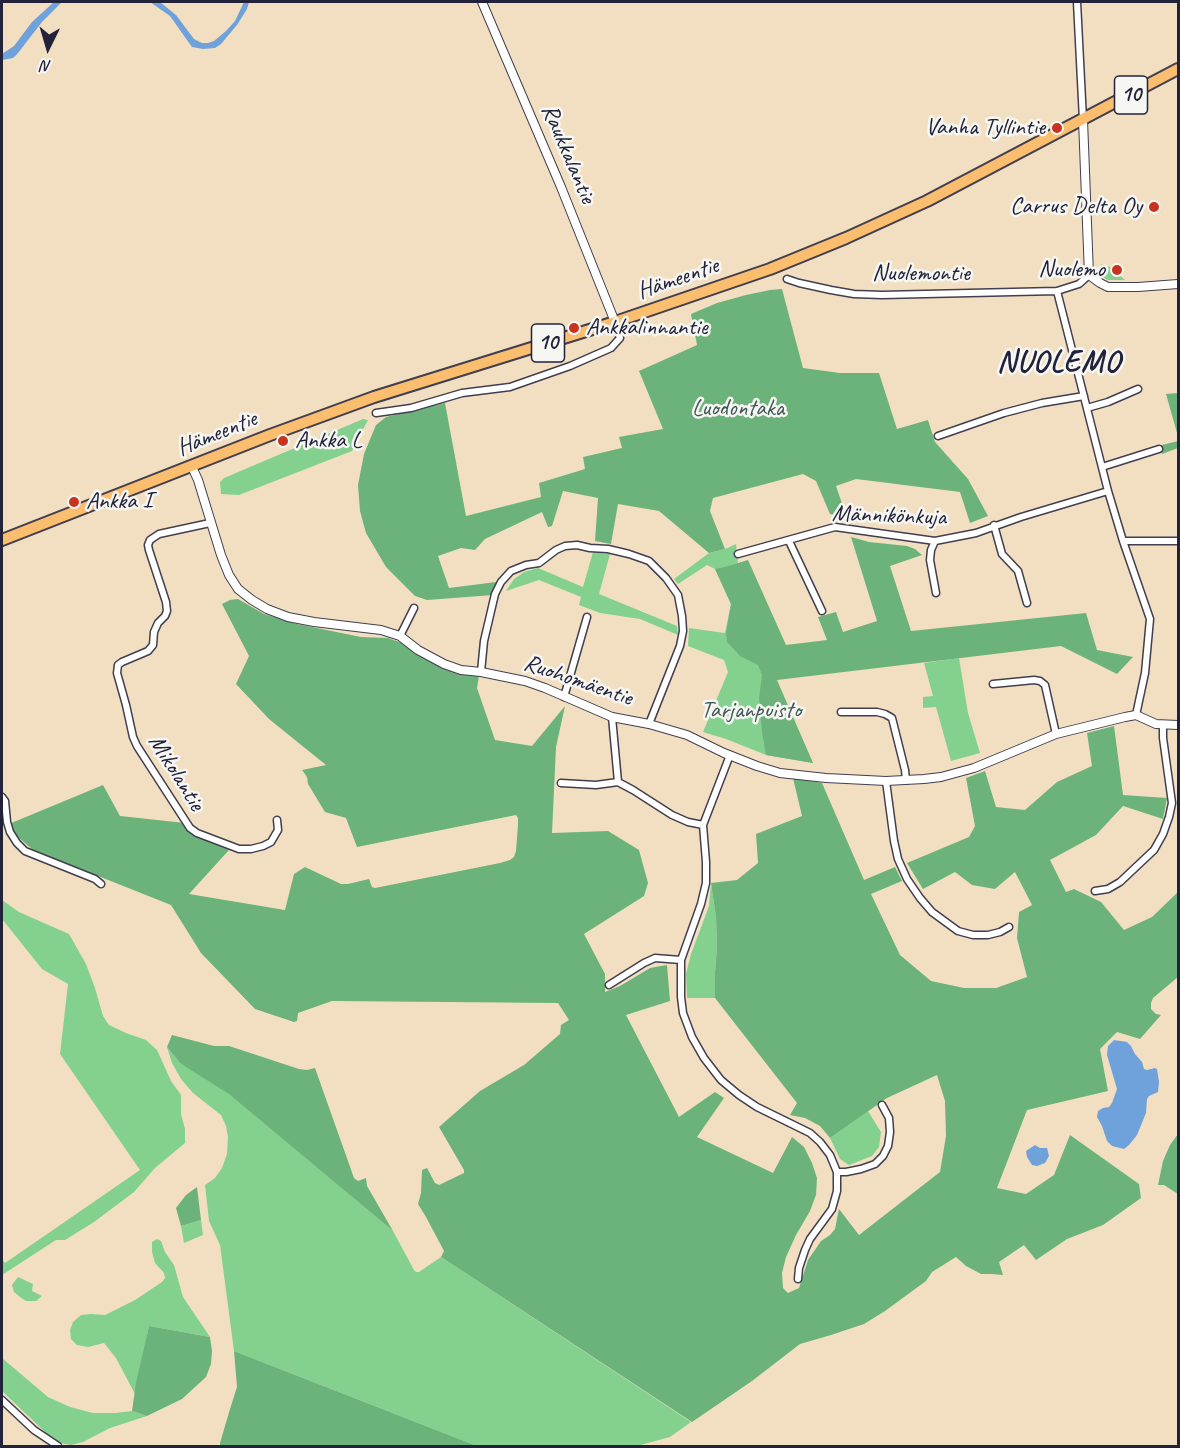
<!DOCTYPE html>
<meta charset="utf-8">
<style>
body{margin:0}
#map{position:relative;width:1180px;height:1448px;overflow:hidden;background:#f2dfc1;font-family:Caveat,sans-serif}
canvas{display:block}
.frame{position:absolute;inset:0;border:3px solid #22223b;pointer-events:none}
.north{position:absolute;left:18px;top:18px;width:60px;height:60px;-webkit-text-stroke:4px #f6f6f2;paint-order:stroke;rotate:185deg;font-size:16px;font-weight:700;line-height:24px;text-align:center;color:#22223b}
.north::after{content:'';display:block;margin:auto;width:21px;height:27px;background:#22223b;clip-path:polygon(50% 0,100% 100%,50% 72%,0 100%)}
</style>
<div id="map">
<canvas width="1180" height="1448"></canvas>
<div class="frame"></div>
<div class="north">N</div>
</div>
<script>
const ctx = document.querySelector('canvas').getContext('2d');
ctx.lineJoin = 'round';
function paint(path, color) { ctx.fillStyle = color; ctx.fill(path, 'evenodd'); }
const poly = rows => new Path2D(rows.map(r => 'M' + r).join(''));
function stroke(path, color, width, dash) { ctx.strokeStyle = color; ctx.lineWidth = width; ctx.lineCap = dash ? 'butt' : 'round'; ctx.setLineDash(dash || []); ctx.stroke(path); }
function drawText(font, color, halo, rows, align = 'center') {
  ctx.font = font + ' Caveat,sans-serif'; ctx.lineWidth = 5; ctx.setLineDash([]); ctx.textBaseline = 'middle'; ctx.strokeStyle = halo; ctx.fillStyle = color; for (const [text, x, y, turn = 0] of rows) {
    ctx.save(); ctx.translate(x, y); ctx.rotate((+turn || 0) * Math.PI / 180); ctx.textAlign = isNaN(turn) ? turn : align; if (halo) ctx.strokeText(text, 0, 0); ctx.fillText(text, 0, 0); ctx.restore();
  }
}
paint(poly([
 [1101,264,1110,267,1125,280,1108,280,1104,278,1101,275],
 [363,419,368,420,352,451,239,495,221,494,220,482,224,478],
 [736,544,738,563,725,568,813,763,766,755,726,739,703,732,728,672,724,660,688,646,689,628,725,633,731,604,715,569,707,565,678,584,674,579,709,553,725,549],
 [593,552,610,554,599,594,677,626,678,635,640,619,600,613,579,605,581,597,539,580,506,591,514,579,524,572,538,568,583,587],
 [959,658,968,713,980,753,951,761,936,707,923,708,923,697,933,696,924,663],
 [711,883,716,917,717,947,715,972,715,998,687,998,686,974,691,954,709,906],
 [2,900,19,912,69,934,86,964,95,988,103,1016,109,1025,126,1033,146,1040,157,1050,171,1081,181,1095,181,1114,185,1129,185,1143,155,1168,134,1192,94,1222,65,1240,56,1240,2,1275,2,1259,5,1263,140,1170,60,1054,68,984,42,969,2,919],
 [167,1047,181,1064,229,1093,393,1231,414,1270,416,1272,419,1272,441,1257,691,1422,670,1437,637,1446,477,1446,234,1351,220,1245,209,1221,205,1185,215,1178,222,1168,227,1154,228,1137,226,1126,221,1115,193,1093,181,1079,172,1063],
 [868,1111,881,1132,879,1147,872,1156,849,1165,840,1159,830,1138],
 [201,1220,203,1235,184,1243,181,1226],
 [157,1239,161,1241,165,1252,174,1265,183,1297,210,1337,149,1326,135,1394,116,1358,104,1343,88,1347,77,1345,71,1339,70,1330,73,1322,81,1315,91,1314,105,1315,135,1300,162,1282,165,1278,164,1273,155,1263,152,1252,152,1242],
 [18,1277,33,1284,32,1291,42,1296,36,1301,26,1301,20,1297,14,1292,12,1285],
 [2,1358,48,1397,70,1407,93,1413,115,1413,132,1411,147,1416,110,1428,83,1442,71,1445,60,1443,47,1434,2,1391]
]), '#84d18f');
paint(poly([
 [782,289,803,368,840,373,879,373,897,429,928,420,935,442,968,479,988,516,970,523,960,492,856,479,836,486,847,518,830,514,816,481,803,474,713,498,710,511,725,549,709,553,659,511,618,504,611,544,595,541,598,498,563,491,552,526,548,527,542,512,485,539,475,550,461,548,438,556,449,588,496,582,493,595,427,600,415,596,386,567,366,533,360,511,358,485,364,454,376,425,386,417,445,403,466,516,541,497,539,483,585,469,583,457,622,448,619,437,663,429,639,371,697,345,691,314,717,303,746,295,770,290],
 [1178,393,1178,448,1162,454,1158,446,1178,441,1177,433,1166,394],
 [851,537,869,542,907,546,915,549,922,555,890,566,911,631,1086,613,1097,650,1133,657,1117,674,1061,646,777,680,813,763,766,755,762,732,759,698,762,675,758,665,740,656,727,642,726,633,731,604,715,569,725,567,748,560,786,645,827,640,818,617,836,612,843,632,877,621],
 [238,599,264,614,297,624,361,637,388,638,402,643,426,659,458,673,479,676,477,688,495,740,532,746,565,706,556,747,552,833,608,831,639,850,648,883,644,896,584,934,605,974,605,992,620,986,650,968,667,965,670,1001,626,1015,679,1117,715,1092,724,1098,697,1137,773,1173,792,1137,804,1147,812,1163,817,1178,816,1195,810,1211,796,1235,786,1257,782,1273,783,1288,788,1293,799,1288,808,1260,821,1241,830,1235,835,1229,839,1209,859,1235,940,1172,946,1136,945,1101,937,1075,887,1098,830,1138,820,1126,805,1118,790,1115,797,1103,715,998,715,972,717,947,716,917,711,883,737,880,758,863,756,834,802,816,793,778,822,783,864,880,895,867,902,881,871,894,900,955,931,981,964,988,996,988,1027,977,1017,938,1019,912,1032,905,1015,872,995,889,972,885,955,872,923,889,907,863,969,837,975,826,966,778,985,771,996,807,1025,810,1057,782,1092,766,1087,733,1114,726,1123,795,1167,798,1163,819,1123,806,1096,835,1050,860,1066,892,1074,889,1101,902,1124,930,1152,917,1178,892,1178,977,1153,998,1151,1003,1151,1009,1156,1014,1161,1015,1140,1039,1117,1032,1100,1049,1108,1091,1027,1110,997,1188,1026,1194,1054,1175,1070,1135,1139,1184,1141,1198,1103,1225,1067,1239,1036,1260,1024,1245,999,1262,1003,1275,992,1274,981,1274,966,1266,956,1257,932,1272,926,1281,885,1311,864,1324,831,1335,800,1344,752,1381,692,1422,441,1257,444,1251,426,1217,418,1204,421,1193,422,1170,427,1168,435,1183,439,1185,464,1173,464,1170,439,1127,480,1091,524,1065,560,1034,561,1025,569,1020,558,1003,332,1001,298,1013,297,1021,294,1022,255,1009,201,953,171,905,33,850,17,836,9,824,103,785,120,816,185,823,188,830,195,836,229,850,189,894,285,910,294,874,305,867,341,884,348,884,369,879,372,887,375,888,500,863,510,860,514,857,516,851,518,825,518,818,516,815,357,847,346,818,325,812,308,784,307,777,302,770,326,765,269,719,236,684,249,656,222,604,230,600],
 [172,1035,214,1046,229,1046,299,1069,307,1070,315,1068,354,1178,358,1181,366,1178,367,1186,393,1231,229,1094,181,1064,167,1047],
 [1178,1134,1178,1194,1164,1185,1158,1185,1163,1161,1170,1145],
 [197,1187,201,1220,181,1226,176,1208,186,1195],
 [149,1326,210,1337,212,1351,211,1364,206,1377,182,1399,147,1416,132,1411,136,1383],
 [234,1351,477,1446,220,1446,220,1443,230,1409,237,1387]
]), '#6bb37a');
paint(poly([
 [54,2,62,2,42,22,18,53,13,58,2,60,2,54,14,46,32,22],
 [150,2,160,2,176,15,194,39,202,43,208,43,214,41,226,31,235,21,244,2,249,2,247,9,237,25,221,44,215,48,203,49,192,47,170,16],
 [1114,1040,1127,1042,1131,1046,1135,1054,1142,1062,1144,1069,1147,1070,1155,1068,1157,1069,1159,1082,1158,1092,1149,1096,1147,1099,1146,1113,1137,1135,1129,1145,1124,1149,1112,1146,1107,1141,1102,1126,1097,1117,1098,1111,1103,1108,1109,1107,1112,1103,1117,1089,1107,1055,1108,1046],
 [1035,1145,1040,1148,1047,1148,1049,1156,1045,1163,1037,1166,1032,1165,1027,1157,1026,1151]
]), '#6fa1da');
const minor = poly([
 [1077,2,1083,120],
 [787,279,799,283,831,290,854,294,882,295,1057,291,1079,284,1089,275],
 [1057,291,1108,491,1123,541,1150,619,1145,673,1136,715],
 [1087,408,1108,402,1138,389],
 [376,413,411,408,462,393,510,387,570,366,611,348,620,338,615,322],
 [938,436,1004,413,1042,403,1084,396],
 [1102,467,1159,449],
 [210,523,159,534,150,540,148,545,149,550,166,602,167,611,165,616,158,623,154,632,153,645,148,651,122,662,118,665,117,673,126,705,133,737,137,746,190,828,197,833,239,849,251,849,263,846,271,842,278,830,277,820],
 [994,525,1002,554,1018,571,1027,603],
 [789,541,822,611],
 [935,541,931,550,930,560,936,593],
 [1123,541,1178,541],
 [738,554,835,527,935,541,976,533,1021,517,1108,491],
 [400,636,414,608],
 [481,672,484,641,495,594,501,582,511,571,526,565,539,563,556,550,565,546,577,545,590,548,608,549,629,554,649,561,666,578,678,595,682,616,683,631,680,646,649,724],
 [993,684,1034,680,1040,681,1045,685,1056,734],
 [564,697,587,617],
 [841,712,877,712,885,714,892,718,905,770,906,780],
 [612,717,618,782],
 [730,755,703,825,706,862,706,883,701,904,681,960,681,997,683,1013,692,1037,704,1058,721,1080,739,1095,757,1107,810,1133,820,1142,830,1155,837,1172,837,1191,832,1209,810,1239,805,1250,799,1268,798,1279],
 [886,781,894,841,898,859,907,879,920,898,932,912,958,931,973,935,988,935,1000,932,1009,927],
 [561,783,596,785,618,782,633,790,672,815,688,822,703,825],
 [2,797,5,801,7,822,10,832,17,843,25,851,95,879,101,884],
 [1095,891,1108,889,1120,882,1154,850,1163,834,1169,817,1172,803,1163,738,1163,725],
 [609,985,644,963,655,958,681,960],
 [837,1172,846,1172,861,1169,875,1164,883,1156,888,1146,890,1132,889,1118,882,1105],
 [2,1400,34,1430,58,1446]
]);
const tertiary = poly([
 [482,2,561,187,615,322],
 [1083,120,1089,275,1100,283,1108,287,1138,287,1178,284],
 [192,467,198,480,221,555,229,575,238,589,252,600,267,609,288,617,314,622,381,630,400,636,418,650,444,664,461,670,481,672,525,681,545,688,612,717,649,724,687,735,724,753,757,766,780,773,826,778,886,781,924,779,941,777,974,768,1056,734,1125,717,1136,715,1156,724,1178,725]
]);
const trunk = poly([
 [2,540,270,435,374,397,615,322,770,269,846,238,927,201,1178,69]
]);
stroke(minor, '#413e4f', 9);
stroke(tertiary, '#413e4f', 10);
stroke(trunk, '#413e4f', 14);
stroke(minor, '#fff', 6);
stroke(tertiary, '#fff', 8);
stroke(trunk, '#fbbd6e', 10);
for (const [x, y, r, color] of [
 [1057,128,6,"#c8321e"],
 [1154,207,6,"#c8321e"],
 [1117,270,6,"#c8321e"],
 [574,328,6,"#c8321e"],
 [283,441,6,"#c8321e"],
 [74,502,6,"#c8321e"]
]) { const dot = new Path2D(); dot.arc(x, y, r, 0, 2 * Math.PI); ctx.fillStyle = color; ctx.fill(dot); stroke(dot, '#f6f6f2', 2); }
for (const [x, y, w] of [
 [1131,95,33],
 [548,343,33]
]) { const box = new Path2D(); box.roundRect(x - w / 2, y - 19, w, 38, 4.5); ctx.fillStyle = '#f6f6f2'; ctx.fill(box); stroke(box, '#22223b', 1.5); }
drawText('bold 22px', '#22223b', null, [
 ["10",1131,95],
 ["10",548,343]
]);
drawText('24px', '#22223b', '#f6f6f2', [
 ["Vanha Tyllintie",1045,128],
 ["Carrus Delta Oy",1142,207],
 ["Nuolemo",1105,270],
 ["Ankkalinnantie",586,328,"left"],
 ["Ankka L",295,441,"left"],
 ["Ankka I",86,502,"left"]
], 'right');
drawText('24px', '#22223b', '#f6f6f2', [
 ["Raukkalantie",568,154,67],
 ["Nuolemontie",921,274],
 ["Hämeentie",678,279,-19],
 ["Hämeentie",217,434,-22],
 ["Männikönkuja",889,516,2],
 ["Ruohomäentie",578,681,19],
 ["Mikolantie",176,773,58]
]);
drawText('24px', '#3f5754', '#f6f6f2', [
 ["Luodontaka",738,409],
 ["Tarjanpuisto",751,711]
]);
ctx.letterSpacing = '1.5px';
drawText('bold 30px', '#22223b', '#f6f6f2', [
 ["NUOLEMO",1059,363]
]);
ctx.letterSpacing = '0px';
</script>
